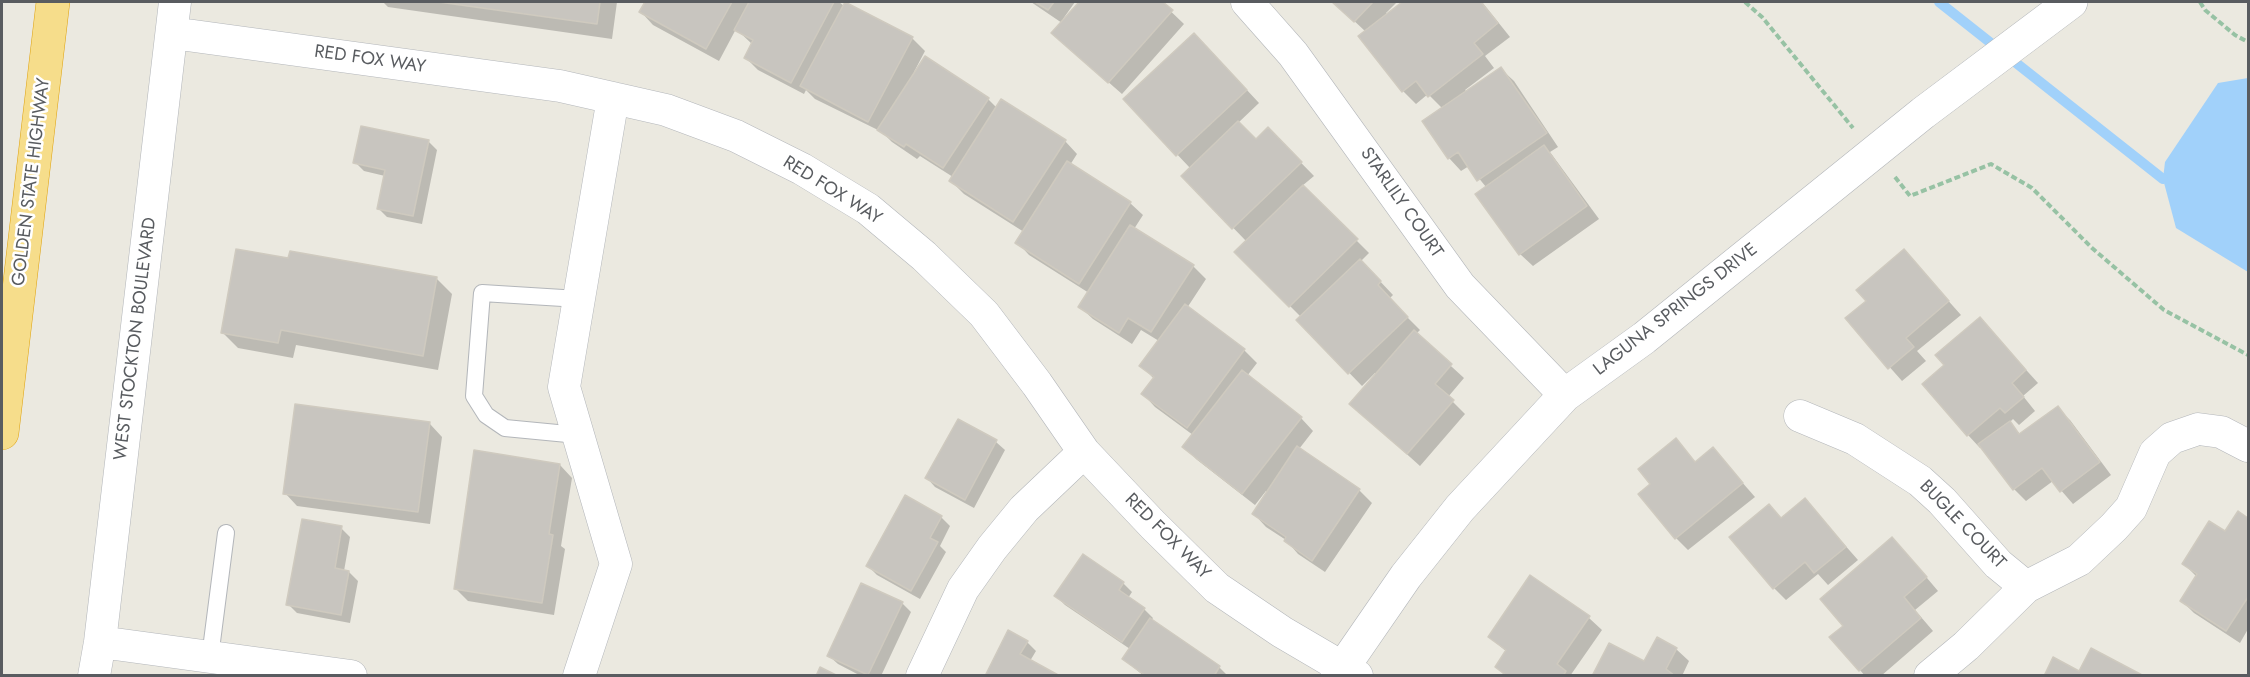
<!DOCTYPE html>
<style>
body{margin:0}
#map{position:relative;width:2250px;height:677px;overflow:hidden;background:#ebe9e0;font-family:Jost,sans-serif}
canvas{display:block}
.frame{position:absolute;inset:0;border:3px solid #595c60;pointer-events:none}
</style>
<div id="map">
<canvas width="2250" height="677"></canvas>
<div class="frame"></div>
</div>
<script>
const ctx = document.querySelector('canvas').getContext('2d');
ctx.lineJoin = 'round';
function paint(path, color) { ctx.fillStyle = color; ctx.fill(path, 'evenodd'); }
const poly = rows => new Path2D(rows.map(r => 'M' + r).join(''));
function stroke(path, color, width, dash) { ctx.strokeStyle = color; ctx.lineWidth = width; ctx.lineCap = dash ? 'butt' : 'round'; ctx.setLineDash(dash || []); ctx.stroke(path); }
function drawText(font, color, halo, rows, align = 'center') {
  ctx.font = font + ' Jost,sans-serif'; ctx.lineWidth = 5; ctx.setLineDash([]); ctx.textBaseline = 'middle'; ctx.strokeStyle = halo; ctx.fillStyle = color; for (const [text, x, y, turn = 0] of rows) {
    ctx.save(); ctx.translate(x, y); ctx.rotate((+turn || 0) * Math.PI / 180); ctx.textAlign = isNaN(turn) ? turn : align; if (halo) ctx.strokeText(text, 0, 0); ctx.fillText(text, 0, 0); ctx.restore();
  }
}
paint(poly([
 [2248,78,2248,272,2176,228,2163,179,2165,162,2218,83]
]), '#a1d1fa');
paint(poly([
 [383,2,617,2,612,39,388,7],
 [646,2,839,2,844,6,912,38,925,51,914,72,988,99,997,108,1065,141,1077,154,1070,165,1130,203,1143,215,1134,229,1193,266,1206,279,1187,308,1244,350,1257,363,1247,376,1301,418,1313,431,1299,449,1359,490,1372,503,1325,572,1298,554,1286,540,1266,527,1254,514,1268,492,1266,491,1255,505,1196,459,1184,446,1193,435,1155,407,1143,394,1154,379,1141,365,1159,341,1141,330,1132,344,1093,319,1080,307,1089,293,1029,255,1017,242,1024,232,964,194,951,181,953,177,920,156,917,159,892,142,882,132,815,99,806,90,804,94,758,70,746,58,752,44,736,29,719,61,653,25,641,12],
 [1031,2,1075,2,1063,19,1065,20,1081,2,1161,2,1184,24,1122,94,1066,45,1062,23],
 [1334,2,1397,2,1386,13,1387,15,1404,2,1482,2,1510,37,1485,56,1494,68,1465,90,1467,92,1501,69,1514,81,1558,147,1550,152,1599,219,1533,266,1520,254,1486,187,1469,166,1461,171,1449,158,1443,109,1428,94,1416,104,1403,91,1366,32],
 [1207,47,1259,103,1238,123,1256,141,1268,129,1314,176,1302,186,1369,253,1361,261,1393,295,1389,299,1420,330,1416,334,1464,378,1448,397,1465,414,1420,466,1351,404,1377,374,1375,373,1362,386,1298,320,1301,317,1236,252,1247,242,1183,176,1190,168,1125,99],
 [428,141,437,150,422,224,387,217,378,208,385,176,364,171,355,162],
 [1904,251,1961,315,1917,351,1926,361,1902,381,1847,319,1868,301],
 [289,259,436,278,452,294,438,370,296,345,293,358,238,348,222,332],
 [1980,319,2038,383,2023,396,2035,411,2019,425,2013,419,2009,423,2021,435,2057,408,2070,420,2111,475,2073,504,2053,481,2026,501,2014,489,1982,447,1980,448,1968,435,1924,384,1946,365],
 [958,421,996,442,1005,450,974,508,935,487,927,478],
 [430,424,442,437,430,524,297,506,285,493],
 [1676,440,1696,463,1713,449,1755,497,1688,550,1676,538,1652,484],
 [560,465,572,478,561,546,565,549,554,615,468,601,456,589],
 [1805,500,1858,560,1828,585,1818,574,1786,600,1774,588,1782,519],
 [2238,513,2248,520,2248,629,2240,643,2194,613,2182,601,2197,577,2184,564,2225,533],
 [941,517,950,526,940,546,946,552,920,599,877,575,868,566],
 [341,528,350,537,344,571,349,572,358,581,350,623,297,613,288,604],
 [1905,552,1938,591,1915,610,1933,631,1881,676,1865,676,1860,670],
 [1530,577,1589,618,1602,630,1570,676,1505,676,1497,667,1507,652,1489,637],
 [1123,583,1132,592,1128,598,1144,609,1153,618,1151,621,1219,667,1228,676,1144,676,1123,659,1130,649,1065,605,1056,596],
 [902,603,911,612,881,676,861,676,838,664,829,656],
 [1027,642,1036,651,1030,661,986,676],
 [1676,649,1689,661,1682,676,1594,676,1645,663]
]), '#0003');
stroke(poly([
 [1939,2,2163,179]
]), '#a1d1fa', 10);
const building = poly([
 [439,2,600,2,597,24,439,2],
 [645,2,732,2,706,49,639,12,645,2],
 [749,2,834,2,791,83,744,58,753,40,734,30,749,2],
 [845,2,913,37,868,122,800,86,845,2],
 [1035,2,1054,2,1048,10,1035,2],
 [1079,2,1163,2,1173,10,1108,83,1051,33,1079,2],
 [1332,2,1373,2,1354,22,1332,2],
 [1402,2,1481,2,1498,23,1474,43,1483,54,1428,97,1416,81,1402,92,1358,36,1402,2],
 [1194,33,1247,90,1176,156,1123,99,1194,33],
 [925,56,989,98,943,168,906,144,904,147,877,130,925,56],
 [1501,67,1547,133,1477,181,1458,152,1448,159,1422,121,1501,67],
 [1001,99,1066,140,1013,222,949,181,1001,99],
 [1238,121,1256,139,1268,127,1302,162,1232,229,1181,176,1238,121],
 [361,126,429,140,413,216,377,209,385,170,353,163,361,126],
 [1544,145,1587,206,1519,255,1475,194,1544,145],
 [1067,161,1131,202,1079,284,1015,243,1067,161],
 [1303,185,1358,239,1289,307,1234,252,1303,185],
 [1130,225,1194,265,1151,332,1128,318,1119,333,1078,307,1130,225],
 [236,249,288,258,290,251,437,277,423,356,281,330,278,343,221,333,236,249],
 [1904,249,1949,301,1906,338,1914,347,1888,369,1845,318,1866,301,1856,290,1904,249],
 [1360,259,1381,281,1378,285,1408,317,1348,374,1296,320,1360,259],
 [1185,304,1245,349,1187,428,1141,394,1154,377,1139,366,1185,304],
 [1980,317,2026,370,2012,383,2024,397,2005,413,2000,408,1967,436,1922,384,1944,365,1935,355,1980,317],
 [1414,330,1452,364,1435,384,1454,400,1407,454,1349,404,1414,330],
 [1242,370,1302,417,1242,494,1182,447,1242,370],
 [295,404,430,422,418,512,283,494,295,404],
 [2058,406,2100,462,2060,492,2042,468,2013,490,1978,444,2010,421,2019,434,2058,406],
 [958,419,997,440,965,500,925,478,958,419],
 [1676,438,1695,462,1713,447,1743,483,1675,539,1638,494,1650,484,1638,469,1676,438],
 [1297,446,1360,489,1312,561,1284,541,1286,537,1252,514,1297,446],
 [474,450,560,464,549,534,553,535,542,603,454,589,474,450],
 [905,495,942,516,930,538,938,542,911,591,866,566,905,495],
 [1805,498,1846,547,1814,573,1805,562,1773,589,1729,537,1769,504,1781,518,1805,498],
 [2238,511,2248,518,2248,597,2226,631,2180,601,2197,574,2182,564,2209,521,2225,531,2238,511],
 [302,519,342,526,335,568,349,571,341,615,286,605,302,519],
 [1892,537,1927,577,1904,597,1921,618,1859,671,1829,637,1843,626,1820,599,1892,537],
 [1083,554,1124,582,1119,590,1145,608,1122,642,1054,596,1083,554],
 [1530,575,1590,616,1557,664,1566,671,1563,676,1507,676,1495,667,1506,650,1488,637,1530,575],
 [861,583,903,602,868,675,827,656,861,583],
 [1150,618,1220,666,1214,676,1146,676,1122,659,1150,618],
 [1008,630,1028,641,1020,654,1060,676,985,676,1008,630],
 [1657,637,1677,648,1666,669,1675,676,1592,676,1609,643,1644,661,1657,637],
 [2091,648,2144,676,2044,676,2053,657,2079,671,2091,648],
 [820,667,838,676,816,676,820,667]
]);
paint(building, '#c8c5bf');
stroke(building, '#cfcabf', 1.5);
const service = poly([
 [578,435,505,428,486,415,474,396,482,293,579,299],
 [210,657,226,533]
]);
const minor = poly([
 [1247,2,1293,54,1460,286,1565,395],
 [172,33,560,86,666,110,736,136,802,169,868,209,924,256,984,314,1037,384,1084,452,1153,525,1217,588,1282,632,1357,676],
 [1800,416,1855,439,1920,481,1942,501,1998,564,2026,587],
 [100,642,351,676],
 [94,676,100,642,175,2],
 [579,676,616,564,564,387,613,98],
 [922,676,963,589,992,548,1024,509,1084,452],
 [1930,676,1966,646,2026,587,2079,560,2114,527,2131,508,2155,453,2172,438,2198,429,2221,432,2248,446]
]);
const tertiary = poly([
 [1337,676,1406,576,1460,508,1565,395,1644,338,1923,113,2071,2]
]);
const motorway = poly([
 [2,433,53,2]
]);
stroke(service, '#b3b6ba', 18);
stroke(minor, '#b3b6ba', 33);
stroke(tertiary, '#b3b6ba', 34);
stroke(motorway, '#dea10d', 34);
stroke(poly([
 [1745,2,1762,17,1853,128],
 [2200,2,2205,10,2235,35,2248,42],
 [1895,177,1910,196,1991,164,2032,188,2092,248,2164,310,2248,355]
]), '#97c2a4', 4, [6, 3]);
stroke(service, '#fff', 16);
stroke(minor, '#fff', 32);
stroke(tertiary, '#fff', 33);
stroke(motorway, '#f6dd8b', 33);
drawText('18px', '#595c60', '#fff', [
 ["RED FOX WAY",370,60,8],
 ["GOLDEN STATE HIGHWAY",32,182,-83],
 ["RED FOX WAY",832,191,32],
 ["STARLILY COURT",1401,203,55],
 ["LAGUNA SPRINGS DRIVE",1676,310,-38],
 ["WEST STOCKTON BOULEVARD",136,339,-83],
 ["BUGLE COURT",1962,525,46],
 ["RED FOX WAY",1167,537,45]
]);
</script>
